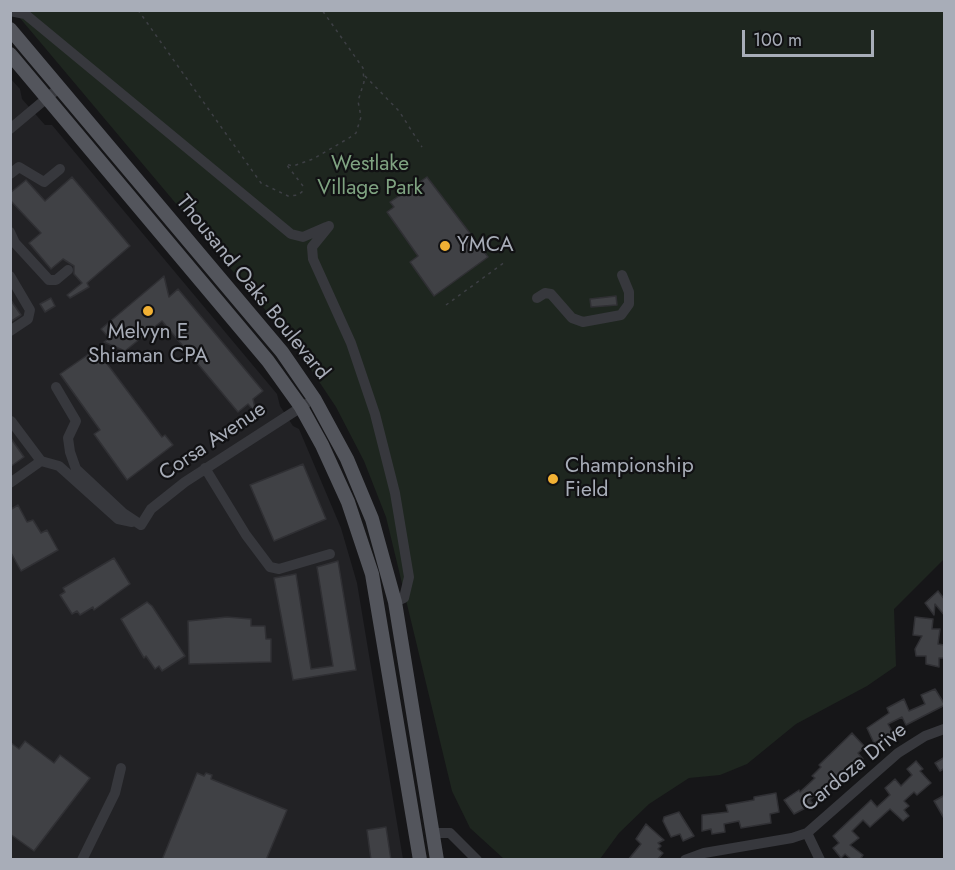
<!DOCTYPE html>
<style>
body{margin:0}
#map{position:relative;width:955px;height:870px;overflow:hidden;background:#161618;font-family:Jost,sans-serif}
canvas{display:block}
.frame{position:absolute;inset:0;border:12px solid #a8adb8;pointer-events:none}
.scale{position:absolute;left:742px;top:30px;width:132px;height:27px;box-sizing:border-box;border:3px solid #a8adb8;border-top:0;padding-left:8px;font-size:18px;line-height:21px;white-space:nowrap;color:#a8adb8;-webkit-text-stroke:4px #111113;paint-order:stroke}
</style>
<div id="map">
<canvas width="955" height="870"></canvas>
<div class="frame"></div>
<div class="scale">100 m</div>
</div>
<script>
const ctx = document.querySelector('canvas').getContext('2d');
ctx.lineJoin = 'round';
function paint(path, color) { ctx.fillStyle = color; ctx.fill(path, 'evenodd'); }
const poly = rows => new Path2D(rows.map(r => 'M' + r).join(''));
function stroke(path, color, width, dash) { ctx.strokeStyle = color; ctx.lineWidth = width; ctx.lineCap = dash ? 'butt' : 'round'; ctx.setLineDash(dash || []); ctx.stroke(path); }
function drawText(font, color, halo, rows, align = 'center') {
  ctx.font = font + ' Jost,sans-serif'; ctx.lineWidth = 4.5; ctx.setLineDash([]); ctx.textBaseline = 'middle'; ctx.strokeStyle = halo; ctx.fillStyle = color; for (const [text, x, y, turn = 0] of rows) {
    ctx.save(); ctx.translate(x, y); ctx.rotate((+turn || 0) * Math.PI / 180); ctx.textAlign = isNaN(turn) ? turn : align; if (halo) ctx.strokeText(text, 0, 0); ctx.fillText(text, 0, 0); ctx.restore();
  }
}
paint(poly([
 [10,78,20,89,22,99,45,125,52,125,277,394,280,406,293,426,299,429,341,528,357,583,403,859,11,859]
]), '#222225');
paint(poly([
 [14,11,944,11,944,559,894,609,896,666,867,686,796,724,747,764,720,775,689,778,649,804,619,833,600,859,504,859,470,828,452,791,386,517,364,461,336,407,294,344]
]), '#1e261f');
const building = poly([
 [72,177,130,246,87,283,89,287,70,298,67,295,82,283,74,274,74,266,63,259,51,269,29,243,41,233,10,200,10,193,26,180,45,201,72,177],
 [427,177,488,257,434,296,410,262,418,256,387,212,394,207,390,202,427,177],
 [164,276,169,297,178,289,263,391,253,399,256,413,248,404,238,412,162,321,125,351,104,342,109,338,101,329,164,276],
 [616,296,617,305,591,307,590,299,616,296],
 [51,298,55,306,45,312,40,304,51,298],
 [10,299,21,315,10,322,10,299],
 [96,349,162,437,165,435,173,445,127,480,94,434,100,430,60,374,96,349],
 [10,437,24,457,10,467,10,437],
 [303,464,326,519,274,541,250,485,303,464],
 [18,505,27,522,33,520,41,533,47,530,58,550,21,571,10,551,10,510,18,505],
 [114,558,130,584,94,610,93,607,80,615,77,611,72,614,60,595,65,592,63,588,114,558],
 [338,561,356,670,293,680,274,578,296,574,311,669,333,666,317,567,338,561],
 [938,591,945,600,945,616,935,604,934,615,925,603,938,591],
 [147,602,152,606,185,656,162,671,159,666,155,669,146,656,144,658,121,619,147,602],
 [227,617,251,619,251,626,265,626,266,639,271,639,271,662,189,664,188,621,227,617],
 [915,617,933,619,932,629,940,629,938,644,944,645,944,658,939,658,939,667,926,664,926,656,916,656,915,649,922,636,913,635,915,617],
 [935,689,945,705,906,725,902,717,888,724,893,733,874,743,867,728,889,713,887,708,904,699,909,711,925,704,921,695,935,689],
 [852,733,865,747,858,753,863,759,825,793,821,790,810,800,813,804,794,814,784,800,799,790,800,792,815,778,812,776,821,767,819,765,852,733],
 [25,741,54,763,60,755,90,778,34,851,10,834,10,742,19,749,25,741],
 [945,757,945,768,940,771,935,763,945,757],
 [916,761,923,769,920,771,931,783,917,795,914,792,904,801,909,806,904,810,909,816,903,821,890,809,870,827,863,820,852,831,859,838,850,845,863,855,860,860,852,860,845,854,841,858,833,848,839,843,833,836,871,800,877,807,890,795,885,788,895,779,901,786,912,775,907,769,916,761],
 [197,773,204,776,206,773,212,775,211,779,287,810,266,860,162,860,197,773],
 [776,793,779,812,770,814,771,823,741,828,739,821,724,824,725,832,712,834,711,829,702,831,702,815,728,812,726,805,754,800,754,797,776,793],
 [945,795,945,820,934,801,945,795],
 [679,812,694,836,683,841,680,834,671,837,663,821,664,817,679,812],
 [646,824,664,840,658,843,661,846,658,849,663,853,657,860,628,860,641,844,636,839,646,824],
 [386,827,391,860,371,860,367,830,386,827]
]);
paint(building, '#404145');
stroke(building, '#303034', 1.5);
stroke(poly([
 [138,10,261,183,288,196,298,195,303,191],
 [365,76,399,111,422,147],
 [303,186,286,164,293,166,313,159,349,138,356,133,361,117,358,101,364,82,363,68,322,10],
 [446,305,505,262]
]), '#3d3f44', 1.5, [3, 4.5]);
stroke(poly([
 [10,11,25,14,291,234,303,237,326,227],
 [10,129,60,87],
 [10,174,19,167,44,182,60,169],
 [329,226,312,247,313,259,351,343,375,414,395,493,409,577,404,598,395,602],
 [10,232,15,243,49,280,56,280,68,270],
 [10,276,30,310,28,319,10,331],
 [537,298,545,293,551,294,572,318,583,322,621,315,629,304,629,292,622,275],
 [56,387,76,421,68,438,70,452,76,469,123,513,141,525],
 [11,421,41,461,59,466,118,519,132,522],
 [205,468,246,535,270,567,279,569,330,554],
 [10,483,41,461],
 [141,525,151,509,185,482,306,404],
 [433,833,450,833,477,860],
 [807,833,820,860],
 [82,860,115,793,121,768],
 [685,860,704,853,792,838,807,833,898,753,925,736,944,729]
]), '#37383d', 10);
stroke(poly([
 [10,29,282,352,315,400,347,459,372,519,395,602,437,860],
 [10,54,268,361,301,407,322,445,348,502,372,574,420,860]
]), '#53555c', 14);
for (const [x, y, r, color] of [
 [445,246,6,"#f2b134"],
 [148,311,6,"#f2b134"],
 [553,479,6,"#f2b134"]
]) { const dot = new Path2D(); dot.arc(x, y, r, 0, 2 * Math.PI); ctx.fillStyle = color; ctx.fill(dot); stroke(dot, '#111113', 2); }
drawText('21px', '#7fa381', '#111113', [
 ["Westlake",370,165],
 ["Village Park",370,189]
]);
drawText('21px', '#a8adb8', '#111113', [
 ["YMCA",457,246],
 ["Melvyn E",148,333,"center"],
 ["Shiaman CPA",148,357,"center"],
 ["Championship",565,467],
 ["Field",565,491]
], 'left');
drawText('21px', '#a8adb8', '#111113', [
 ["Thousand Oaks Boulevard",252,288,51],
 ["Corsa Avenue",213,442,-34],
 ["Cardoza Drive",855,768,-39]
]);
</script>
